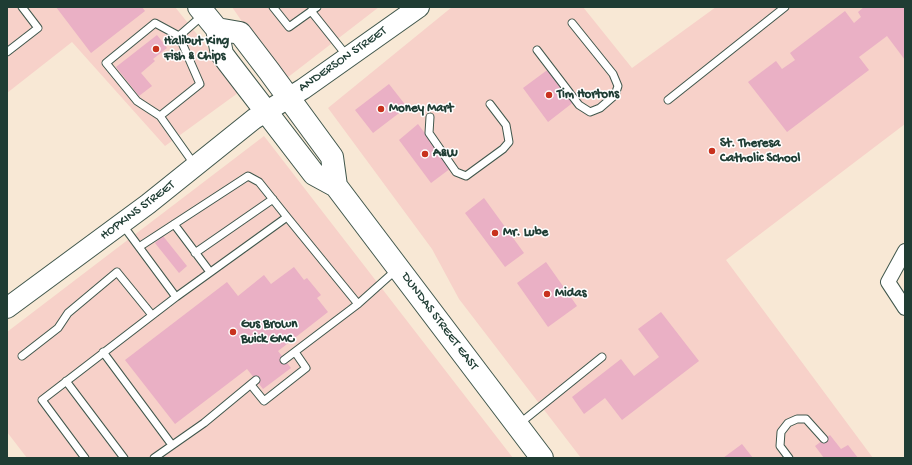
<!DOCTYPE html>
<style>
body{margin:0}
#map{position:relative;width:912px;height:465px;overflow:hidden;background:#f8e8d5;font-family:"Gochi Hand",sans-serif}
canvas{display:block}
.frame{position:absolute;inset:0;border:8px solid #1f3d34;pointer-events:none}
</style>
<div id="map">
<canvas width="912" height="465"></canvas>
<div class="frame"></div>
</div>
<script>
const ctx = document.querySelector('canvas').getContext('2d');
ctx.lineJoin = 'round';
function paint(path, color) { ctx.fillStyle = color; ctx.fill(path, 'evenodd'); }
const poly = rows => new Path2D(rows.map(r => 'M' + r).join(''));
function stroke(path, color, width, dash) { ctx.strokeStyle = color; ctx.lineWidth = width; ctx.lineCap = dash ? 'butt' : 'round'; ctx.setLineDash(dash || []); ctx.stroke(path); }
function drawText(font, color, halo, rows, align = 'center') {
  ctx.font = font + ' "Gochi Hand",sans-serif'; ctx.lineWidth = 3; ctx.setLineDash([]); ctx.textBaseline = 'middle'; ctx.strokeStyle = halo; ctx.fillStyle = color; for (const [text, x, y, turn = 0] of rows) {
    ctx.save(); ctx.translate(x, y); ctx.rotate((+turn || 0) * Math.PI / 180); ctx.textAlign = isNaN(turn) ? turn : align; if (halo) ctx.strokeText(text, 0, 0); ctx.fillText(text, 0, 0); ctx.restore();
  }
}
paint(poly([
 [7,7,175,7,242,90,165,146,72,42,7,93],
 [232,7,379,7,283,81],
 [452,7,583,7,632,68,716,7,905,7,905,124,726,260,873,458,581,458,459,299,432,249,328,108],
 [264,136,513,458,27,458,7,432,7,332]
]), '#f7d1c9');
paint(poly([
 [56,7,142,7,145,11,91,53],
 [864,7,905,7,905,60,887,36,859,57,869,70,787,132,748,82,776,61,782,69,795,60,790,53,845,11,854,23,861,17,858,12],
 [157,35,167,48,153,59,155,61,141,73,152,86,139,96,116,67],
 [550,68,575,101,548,122,523,88],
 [389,84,407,107,373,133,355,110],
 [418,124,451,168,431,183,399,140],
 [484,198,524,253,505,267,465,213],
 [163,236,187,266,179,273,155,243],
 [546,262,577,306,548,327,517,283],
 [294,267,304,280,307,278,321,295,317,298,328,312,278,351,291,368,263,389,247,369,175,424,125,360,227,282,238,296,264,275,271,284],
 [661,312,699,361,622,420,605,398,584,414,572,397,621,359,634,376,659,357,638,329],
 [830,435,841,449,848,445,858,458,824,458,815,446],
 [742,444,753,458,723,458]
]), '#eab0c5');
const service = poly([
 [273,7,289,27,317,7],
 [311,11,347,56],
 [537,50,579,105,590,112,600,108,615,95,618,86,613,74,572,23],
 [7,52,38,28,22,7],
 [668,100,785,7],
 [160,116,137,101,106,63,155,23,179,36],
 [430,117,429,133,456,172,466,176,503,149,509,142,506,125,490,104],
 [194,164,160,116,200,84,179,36,203,15],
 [122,224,176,297],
 [174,224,210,272],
 [139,247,248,176,259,182,287,217],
 [195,253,273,199],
 [103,352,172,445],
 [22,356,58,328,68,313,117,272,152,315],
 [284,360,358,304,396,270],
 [66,381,124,458],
 [251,385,264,401,306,368,295,352],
 [519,424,602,357],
 [85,458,42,400,176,297,287,217,358,304],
 [154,458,204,423,256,380],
 [789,458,780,446,781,432,788,423,797,419,806,419,824,439]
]);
const minor = poly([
 [905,251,888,282,905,308]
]);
const secondary = poly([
 [7,308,148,204,254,119,303,89,419,7]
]);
const primary = poly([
 [199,7,217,29,222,54,228,62,314,174,336,186,542,458],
 [217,29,240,33,269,71,332,157,336,186]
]);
stroke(service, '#40574c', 9);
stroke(minor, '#40574c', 16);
stroke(secondary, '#40574c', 22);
stroke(primary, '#40574c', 24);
stroke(service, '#fff', 7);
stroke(minor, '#fff', 14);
stroke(secondary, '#fff', 20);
stroke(primary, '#fff', 22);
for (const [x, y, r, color] of [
 [156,49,4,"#c8321e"],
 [549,95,4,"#c8321e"],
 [381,109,4,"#c8321e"],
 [712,151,4,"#c8321e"],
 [425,154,4,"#c8321e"],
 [495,233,4,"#c8321e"],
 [547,294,4,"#c8321e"],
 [233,332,4,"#c8321e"]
]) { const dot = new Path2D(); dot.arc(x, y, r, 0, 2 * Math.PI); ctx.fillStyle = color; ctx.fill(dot); stroke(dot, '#fff', 1.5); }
drawText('bold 13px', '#1f3d34', '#fff', [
 ["Halibut King",164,42],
 ["Fish & Chips",164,57],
 ["Tim Hortons",557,95],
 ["Money Mart",389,109],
 ["St. Theresa",720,144],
 ["Catholic School",720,159],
 ["A&W",433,154],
 ["Mr. Lube",503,233],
 ["Midas",555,294],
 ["Gus Brown",241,325],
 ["Buick GMC",241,340]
], 'left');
drawText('13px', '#1f3d34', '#fff', [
 ["ANDERSON STREET",343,60,-35],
 ["HOPKINS STREET",138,211,-37],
 ["DUNDAS STREET EAST",439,322,53]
]);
</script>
